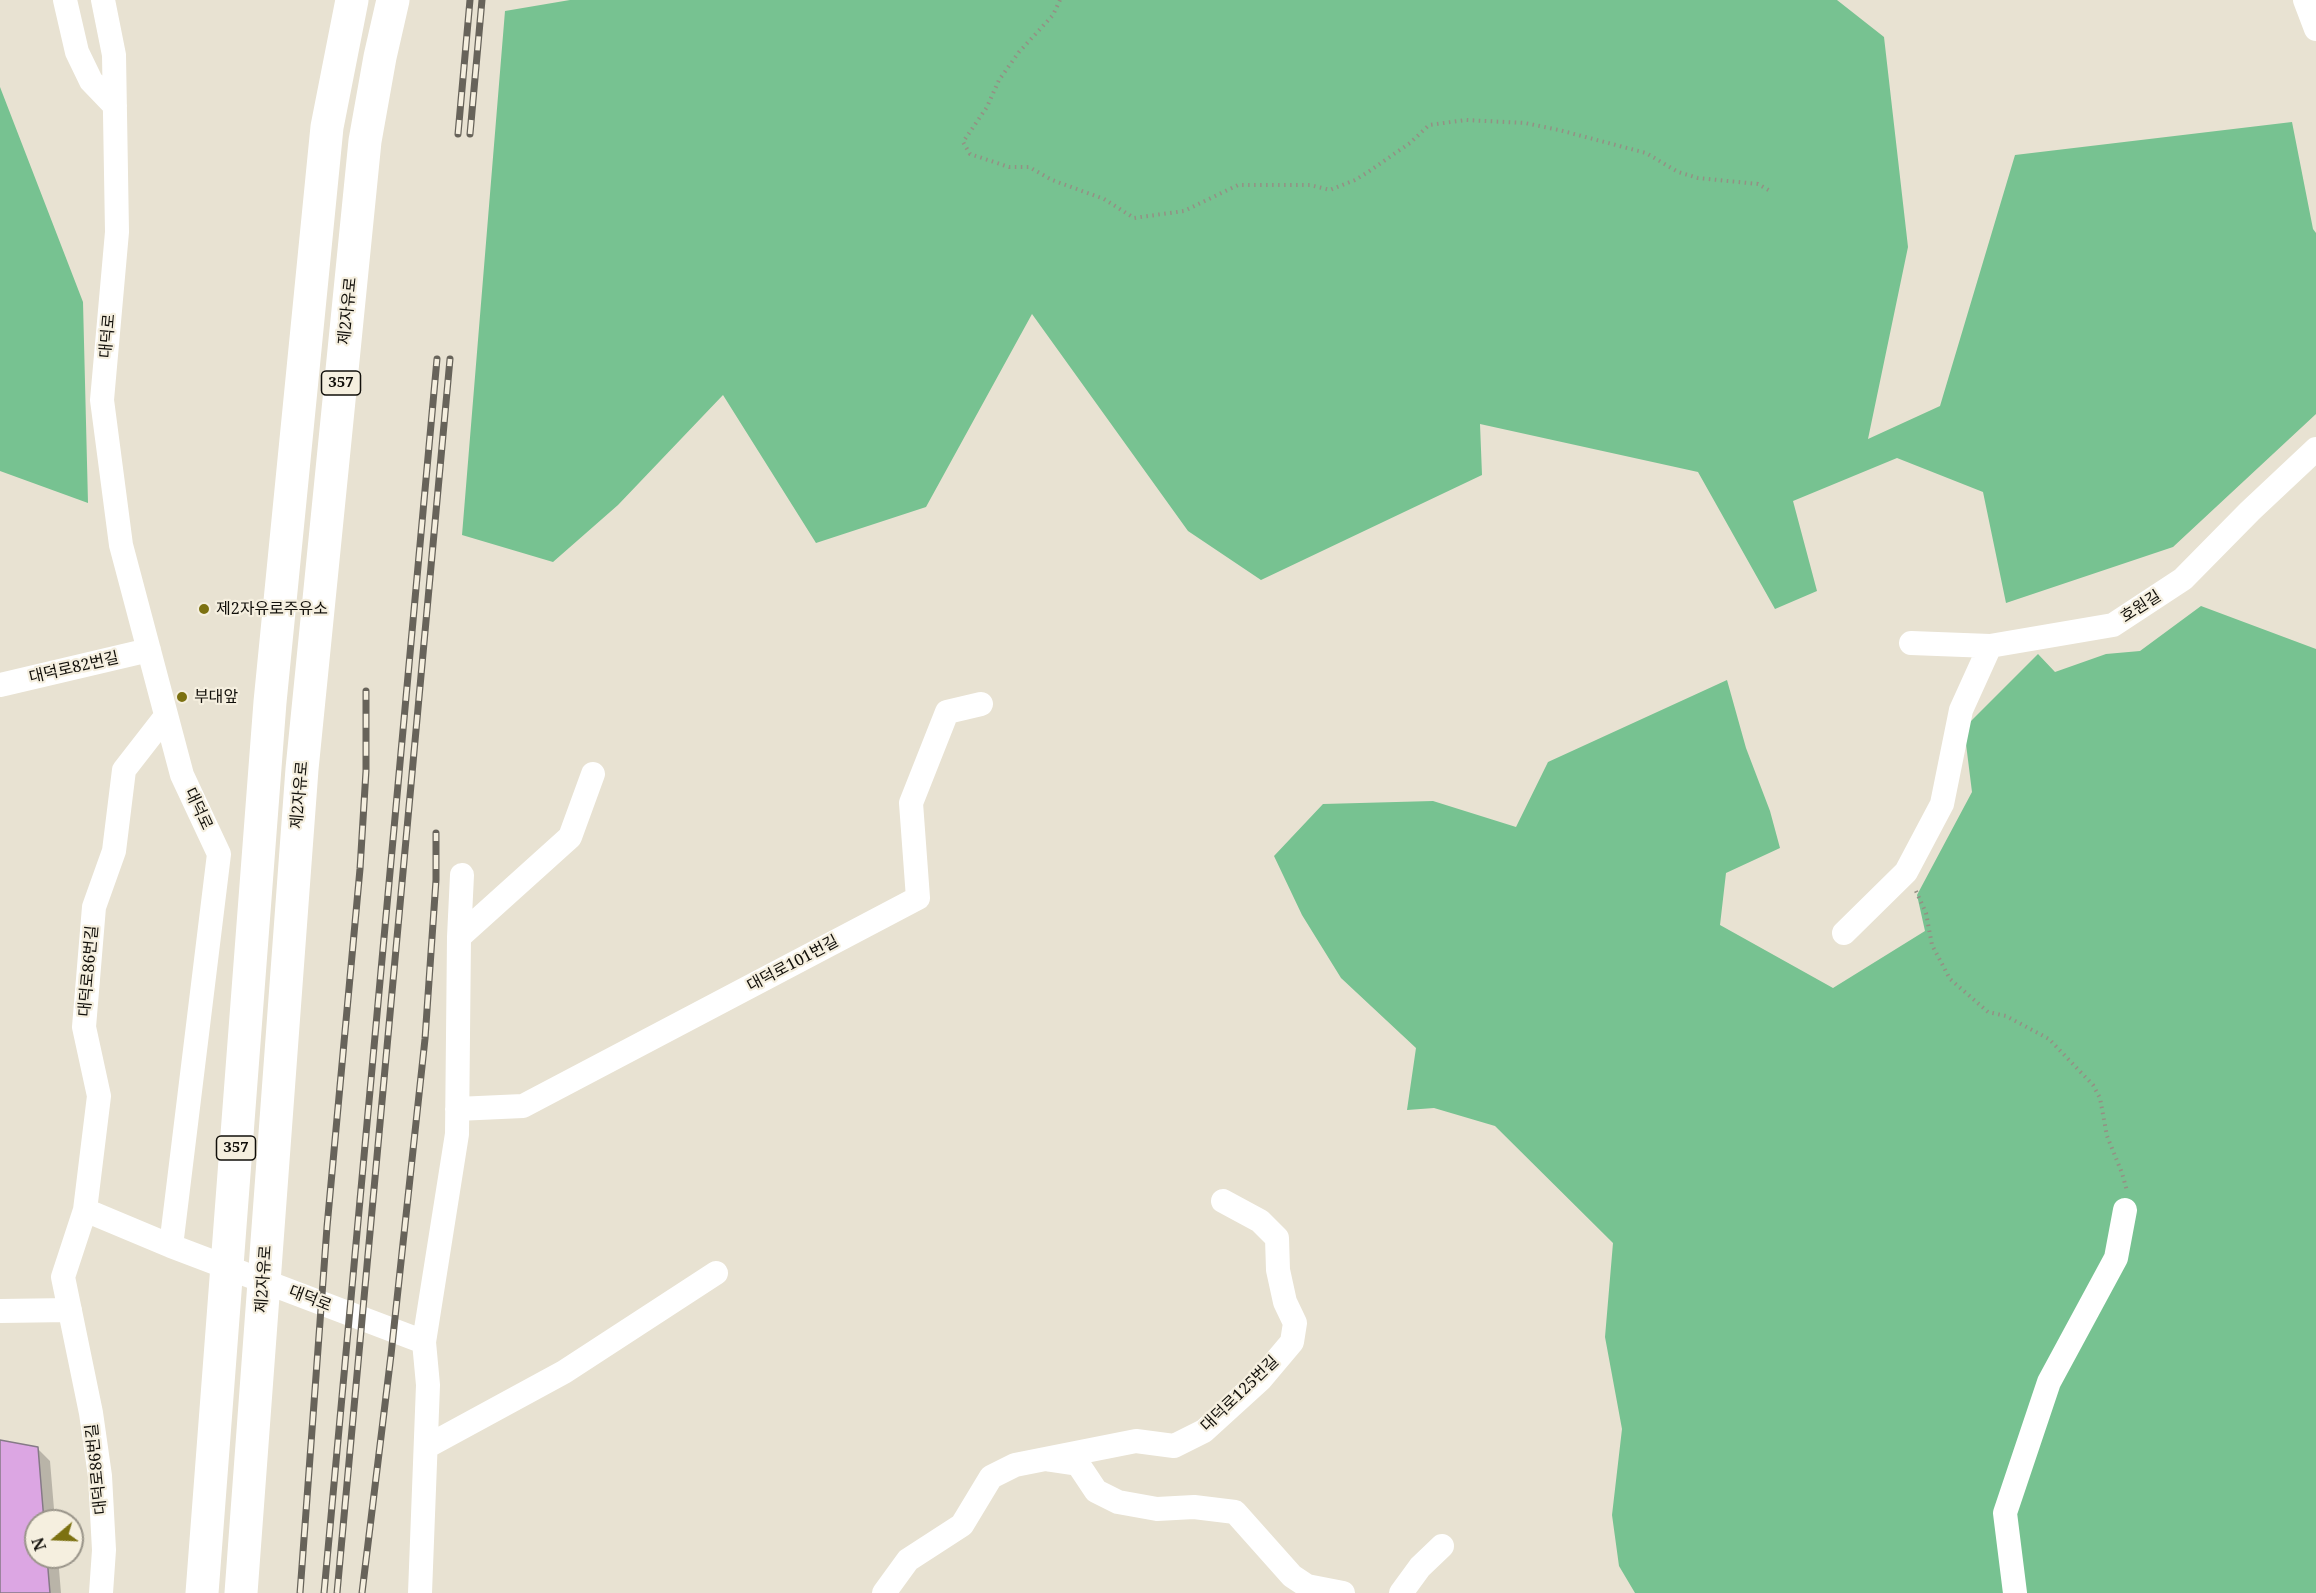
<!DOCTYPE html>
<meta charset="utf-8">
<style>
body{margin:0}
#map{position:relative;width:2316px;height:1593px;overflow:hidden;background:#e8e2d2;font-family:"Noto Serif",serif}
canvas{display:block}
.north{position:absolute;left:24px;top:1509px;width:60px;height:60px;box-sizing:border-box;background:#f5efdf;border:2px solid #9a958a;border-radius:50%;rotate:251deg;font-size:16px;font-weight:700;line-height:24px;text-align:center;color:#110f0a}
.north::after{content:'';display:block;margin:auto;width:21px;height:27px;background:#7c7111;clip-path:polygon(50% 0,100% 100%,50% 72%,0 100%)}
</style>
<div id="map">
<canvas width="2316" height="1593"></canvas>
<div class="north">N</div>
</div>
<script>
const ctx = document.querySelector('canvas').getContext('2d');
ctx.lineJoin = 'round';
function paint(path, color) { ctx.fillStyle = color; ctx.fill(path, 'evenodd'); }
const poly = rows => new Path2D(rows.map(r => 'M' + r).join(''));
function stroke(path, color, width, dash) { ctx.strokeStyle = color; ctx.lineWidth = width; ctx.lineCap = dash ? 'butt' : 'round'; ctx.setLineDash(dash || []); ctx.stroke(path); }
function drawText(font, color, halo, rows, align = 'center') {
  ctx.font = font + ' "Noto Serif","Noto Sans KR",serif'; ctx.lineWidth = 4.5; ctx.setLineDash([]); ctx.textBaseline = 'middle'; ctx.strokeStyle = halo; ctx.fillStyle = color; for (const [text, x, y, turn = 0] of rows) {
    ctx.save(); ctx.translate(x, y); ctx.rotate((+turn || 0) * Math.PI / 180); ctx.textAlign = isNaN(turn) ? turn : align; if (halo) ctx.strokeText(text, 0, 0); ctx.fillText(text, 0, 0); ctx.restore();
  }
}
paint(poly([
 [570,0,1837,0,1884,37,1908,247,1868,439,1940,406,2015,155,2292,122,2313,229,2316,233,2316,414,2173,547,2006,603,1983,492,1897,458,1793,501,1817,591,1775,609,1698,472,1480,424,1482,475,1261,580,1188,531,1032,314,926,507,816,543,723,395,618,505,553,562,462,535,505,11],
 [0,87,83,302,88,503,0,471],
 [2201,606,2316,649,2316,1593,1635,1593,1619,1566,1612,1515,1622,1429,1605,1337,1613,1243,1495,1126,1434,1108,1407,1110,1416,1048,1341,978,1302,915,1274,856,1323,804,1433,801,1516,827,1548,762,1727,680,1746,748,1770,811,1780,848,1726,873,1720,925,1833,988,1925,931,1917,895,1972,792,1964,728,2038,654,2055,672,2106,654,2140,651]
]), '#77c291');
paint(poly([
 [0,1441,37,1448,50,1461,55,1521,36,1521,36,1557,58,1557,61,1593,0,1593]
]), '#0003');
const building = poly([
 [0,1440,38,1447,44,1521,36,1521,36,1557,47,1557,50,1593,0,1593,0,1440]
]);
paint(building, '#dca6e3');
stroke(building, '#857a86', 1.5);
stroke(poly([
 [1060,0,1053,15,1019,52,999,80,987,107,963,142,970,154,1009,167,1029,167,1052,180,1104,199,1134,218,1184,211,1238,185,1310,185,1330,190,1355,180,1368,172,1410,143,1429,125,1466,120,1525,123,1559,130,1646,153,1678,172,1698,178,1758,184,1770,191],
 [1916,891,1926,913,1932,945,1950,979,1988,1012,2006,1016,2049,1039,2093,1085,2100,1098,2107,1136,2122,1173,2127,1191]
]), '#949084', 4, [1.5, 4.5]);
stroke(poly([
 [65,0,77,52,91,81,115,106],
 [103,0,114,55,117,232,102,400,121,545,182,775,219,854,171,1246,424,1342,428,1385,420,1593],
 [2305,0,2316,29],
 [1911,643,1990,646,2113,625,2183,579,2250,511,2316,449],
 [0,685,149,650],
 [1844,933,1906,872,1942,804,1961,710,1990,646],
 [459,937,570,837,593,774],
 [457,1109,523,1106,918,898,911,803,947,712,981,704],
 [85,1210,171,1246],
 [0,1311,70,1310],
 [424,1342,457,1134,459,937,462,875],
 [426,1447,564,1372,716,1273],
 [1051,1460,1078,1464,1096,1491,1118,1502,1157,1509,1194,1507,1235,1512,1292,1576,1307,1586,1343,1593],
 [101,1593,104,1550,100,1476,91,1413,63,1277,85,1210,99,1096,84,1027,94,907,114,851,124,770,166,716],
 [884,1593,908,1560,962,1525,991,1477,1015,1465,1136,1441,1174,1446,1204,1431,1260,1380,1292,1342,1295,1323,1285,1302,1278,1270,1277,1238,1260,1221,1223,1201],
 [1401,1593,1420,1567,1442,1546],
 [2015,1593,2005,1513,2049,1382,2116,1258,2125,1210]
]), '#fff', 24);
stroke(poly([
 [202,1593,270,702,327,127,352,0],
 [241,1593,302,769,365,141,380,57,393,0]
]), '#fff', 33);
const rail = poly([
 [458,134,470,0],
 [470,134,482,0],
 [300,1593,327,1227,360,869,366,771,366,691],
 [324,1593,437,359],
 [337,1593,450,359],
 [362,1593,391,1355,425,1039,436,880,436,833]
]);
stroke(rail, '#67635a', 7);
stroke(rail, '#f5efdf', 4.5, [14]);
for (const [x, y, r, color] of [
 [204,609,6,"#7c7111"],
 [182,697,6,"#7c7111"]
]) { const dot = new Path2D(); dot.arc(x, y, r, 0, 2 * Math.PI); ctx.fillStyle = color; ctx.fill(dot); stroke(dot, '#f5efdf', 2); }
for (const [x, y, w] of [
 [341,383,39],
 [236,1148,39]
]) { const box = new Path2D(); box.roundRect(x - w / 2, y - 12, w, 24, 4.5); ctx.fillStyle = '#f5efdf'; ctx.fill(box); stroke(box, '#110f0a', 1.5); }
drawText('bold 15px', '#110f0a', null, [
 ["357",341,383],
 ["357",236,1148]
]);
drawText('16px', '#110f0a', '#f5efdf', [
 ["제2자유로",348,311,-84],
 ["대덕로",108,336,-85],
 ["호원길",2141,607,-33],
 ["대덕로82번길",74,668,-13],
 ["제2자유로",300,795,-85],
 ["대덕로",198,809,65],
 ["대덕로101번길",793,964,-28],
 ["대덕로86번길",89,971,-85],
 ["제2자유로",264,1279,-86],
 ["대덕로",310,1299,21],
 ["대덕로125번길",1240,1394,-44],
 ["대덕로86번길",97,1469,-96]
]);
drawText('16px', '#110f0a', '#f5efdf', [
 ["제2자유로주유소",216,609],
 ["부대앞",194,697]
], 'left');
</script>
